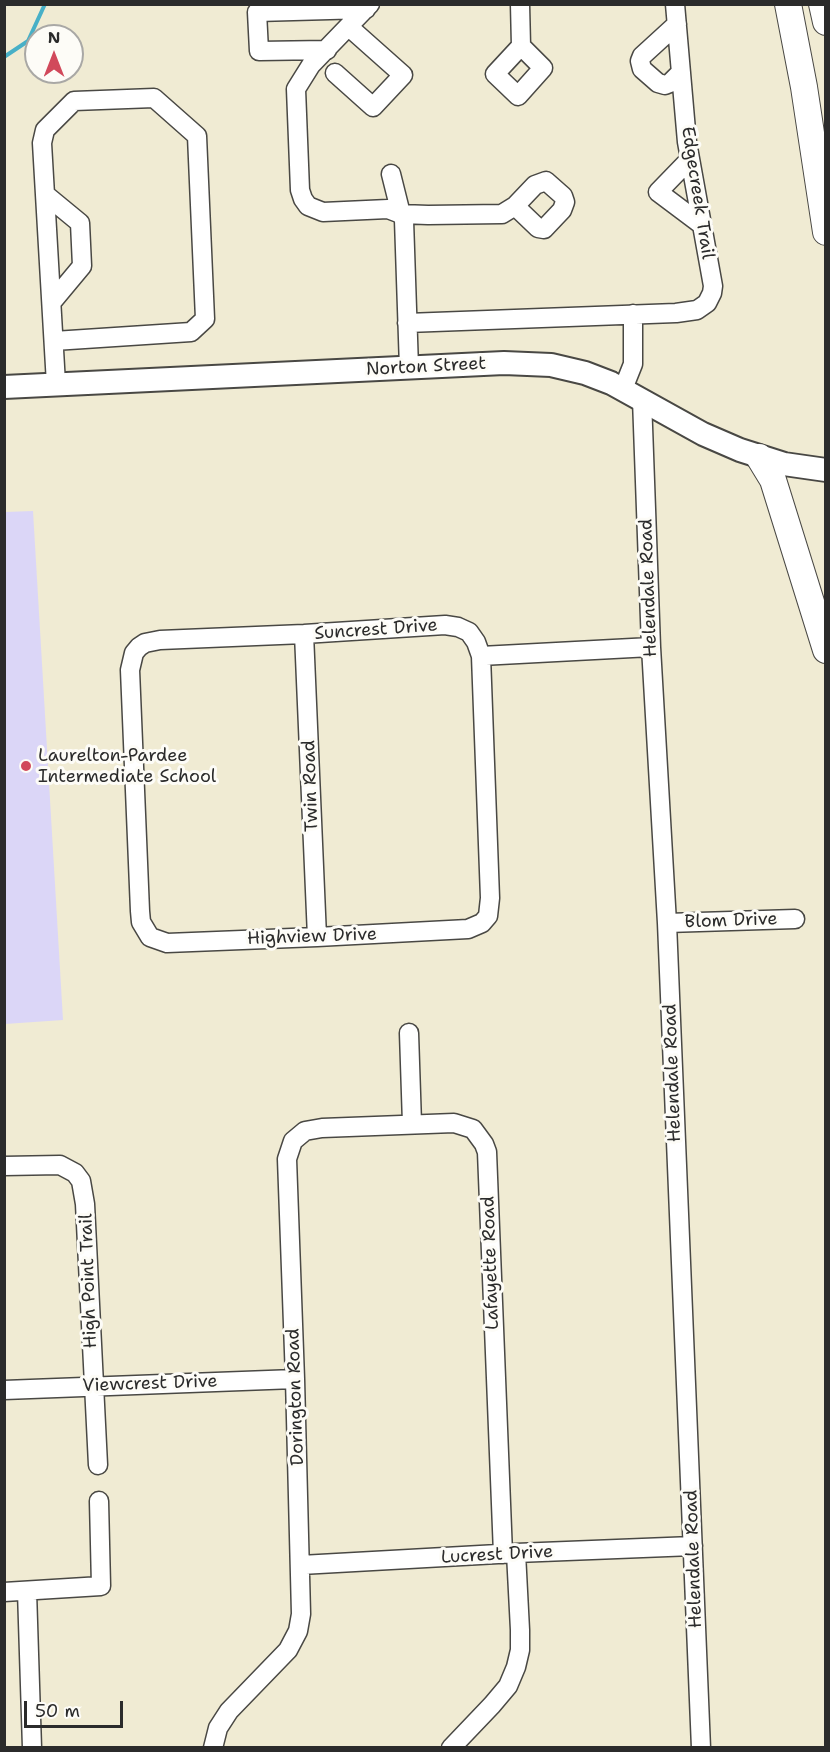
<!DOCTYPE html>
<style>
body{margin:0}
#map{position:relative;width:830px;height:1752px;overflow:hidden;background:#f0ebd3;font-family:"Shantell Sans",sans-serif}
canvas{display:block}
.frame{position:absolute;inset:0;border:6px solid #2b2b2b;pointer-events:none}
.north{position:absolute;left:24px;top:24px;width:60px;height:60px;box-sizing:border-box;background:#fdfcf7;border:2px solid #a9a8a5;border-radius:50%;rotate:0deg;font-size:16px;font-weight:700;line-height:24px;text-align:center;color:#2b2b2b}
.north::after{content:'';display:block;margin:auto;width:21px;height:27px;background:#d1495b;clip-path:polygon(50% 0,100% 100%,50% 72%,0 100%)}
.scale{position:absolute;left:24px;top:1701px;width:99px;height:27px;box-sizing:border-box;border:3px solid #2b2b2b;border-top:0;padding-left:8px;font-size:18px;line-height:21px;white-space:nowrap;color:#2b2b2b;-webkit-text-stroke:4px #fdfcf7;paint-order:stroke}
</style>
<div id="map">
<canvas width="830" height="1752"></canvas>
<div class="frame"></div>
<div class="north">N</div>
<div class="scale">50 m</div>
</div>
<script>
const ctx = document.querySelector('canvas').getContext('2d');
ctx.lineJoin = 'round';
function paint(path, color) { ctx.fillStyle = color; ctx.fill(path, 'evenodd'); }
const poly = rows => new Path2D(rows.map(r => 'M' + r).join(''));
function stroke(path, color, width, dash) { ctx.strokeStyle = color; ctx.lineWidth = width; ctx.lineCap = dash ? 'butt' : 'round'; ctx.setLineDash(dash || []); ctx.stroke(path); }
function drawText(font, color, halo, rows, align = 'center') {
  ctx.font = font + ' "Shantell Sans",sans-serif'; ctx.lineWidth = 6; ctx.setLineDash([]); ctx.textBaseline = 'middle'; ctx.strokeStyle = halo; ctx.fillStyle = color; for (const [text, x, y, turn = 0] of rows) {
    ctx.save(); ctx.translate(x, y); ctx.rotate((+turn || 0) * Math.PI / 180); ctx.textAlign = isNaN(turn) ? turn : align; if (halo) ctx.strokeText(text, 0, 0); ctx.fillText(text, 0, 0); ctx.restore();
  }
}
paint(poly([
 [33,511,63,1020,5,1024,5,512]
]), '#dbd6f7');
stroke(poly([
 [4,57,28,41,45,4]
]), '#48b0c7', 4);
const minor = poly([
 [370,4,311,65,296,89,300,190,303,199,308,206,323,212,388,209,401,214,404,220,409,368],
 [520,4,521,46,543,68,518,96,495,74,521,46],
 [677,24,642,56,640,61,642,69,658,83,665,85,670,83,681,72],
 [327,50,259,51,257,12,366,9],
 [335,73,373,107,403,75,349,27],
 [690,159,658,192,702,225],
 [391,174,401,214,428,215,502,214,515,206,535,185,546,181,563,196,565,202,562,210,544,229,538,228,515,206],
 [46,195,80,223,82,266,52,302],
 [407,323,676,313,697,310,707,303,712,293,713,286,687,142,675,4],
 [54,341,191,332,205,319,197,136,154,98,74,101,45,130,42,143,56,384],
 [623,389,633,364,633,314],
 [642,399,651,647,667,923,701,1748],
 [445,625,458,627,469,632,476,642,481,656,490,898,488,916,482,923,468,929,317,937,167,943,150,937,141,922,140,911,130,670,134,653,139,647,145,643,160,640,304,634,445,625],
 [304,634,317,937],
 [481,656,651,647],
 [667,923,795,919],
 [409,1033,412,1124],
 [4,1166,60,1165,75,1173,81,1181,85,1204,98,1465],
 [4,1390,295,1379],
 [301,1565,516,1553,693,1546],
 [27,1591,32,1748],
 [4,1592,101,1586,99,1501],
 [213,1748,218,1728,229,1711,288,1650,298,1631,301,1614,295,1379,287,1159,293,1141,305,1131,322,1128,454,1123,473,1129,484,1144,487,1152,503,1554],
 [451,1748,492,1705,508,1686,516,1667,520,1650,520,1630,516,1553]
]);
const major = poly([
 [4,387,504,363,551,365,585,373,611,383,703,434,740,450,784,464,826,470]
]);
const highway = poly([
 [788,4,804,87,826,232],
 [822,4,826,22],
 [759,457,773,480,826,650]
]);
stroke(minor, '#494844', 21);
stroke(major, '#494844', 26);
stroke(highway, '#494844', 28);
stroke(minor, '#fff', 18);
stroke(major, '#fff', 22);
stroke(highway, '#fff', 26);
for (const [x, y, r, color] of [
 [26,766,6,"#d1495b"]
]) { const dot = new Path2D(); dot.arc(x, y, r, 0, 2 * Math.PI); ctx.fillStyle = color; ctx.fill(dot); stroke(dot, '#fdfcf7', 2); }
drawText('18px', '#2b2b2b', '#fdfcf7', [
 ["Edgecreek Trail",697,193,81],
 ["Norton Street",426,367,-3],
 ["Helendale Road",649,588,-92],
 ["Suncrest Drive",376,630,-4],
 ["Twin Road",311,786,-92],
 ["Blom Drive",731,921,-2],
 ["Highview Drive",312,937,-2],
 ["Helendale Road",673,1073,-92],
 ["Lafayette Road",491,1263,-92],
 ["High Point Trail",89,1281,-92],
 ["Viewcrest Drive",150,1384,-2],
 ["Dorington Road",296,1397,-92],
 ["Lucrest Drive",497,1555,-3],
 ["Helendale Road",694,1559,-92]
]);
drawText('18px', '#2b2b2b', '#fdfcf7', [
 ["Laurelton-Pardee",38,756],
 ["Intermediate School",38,777]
], 'left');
</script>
